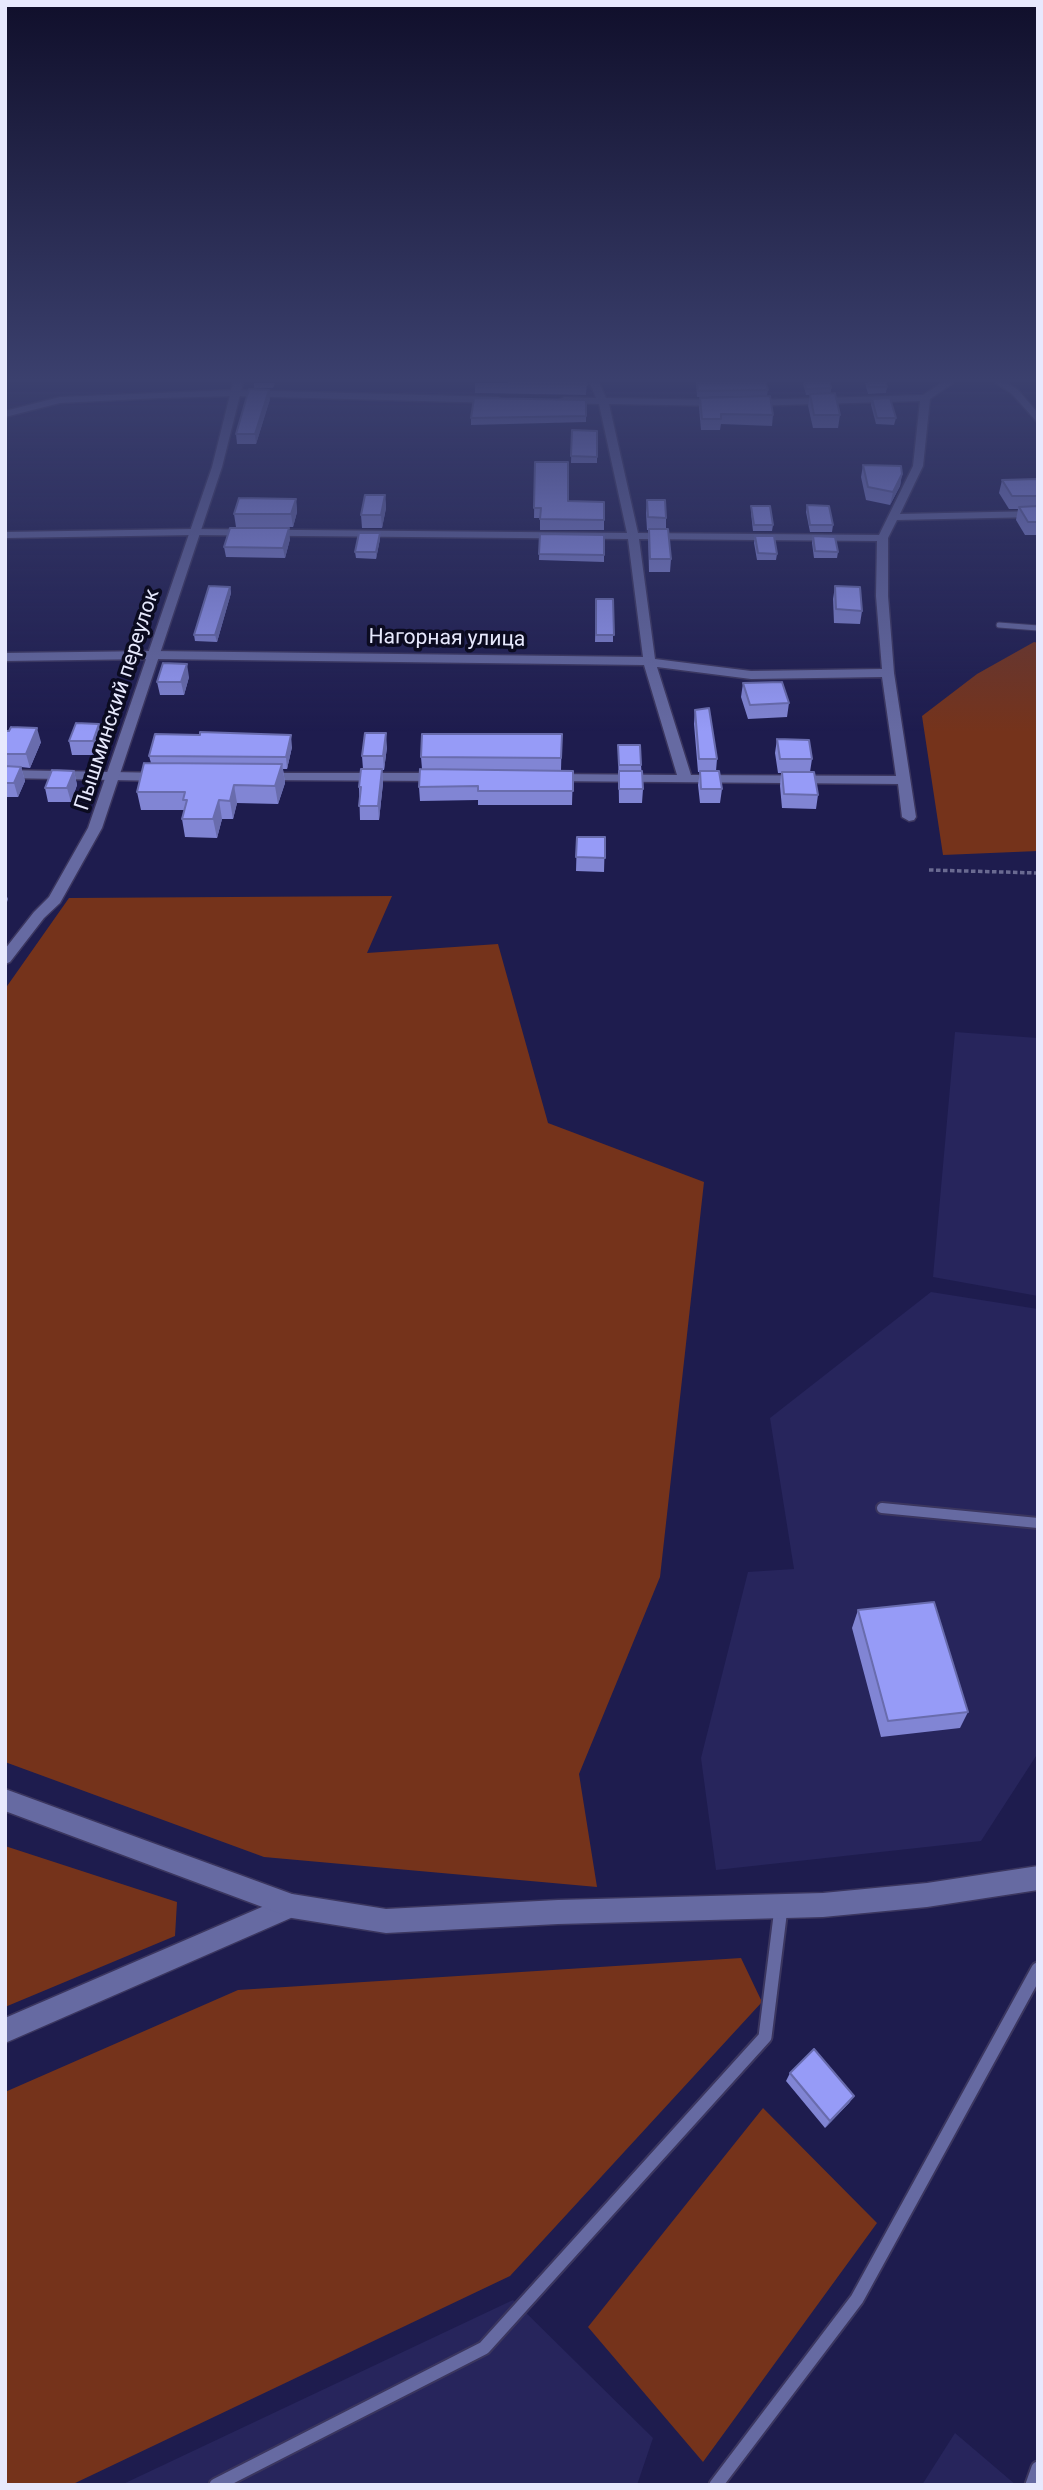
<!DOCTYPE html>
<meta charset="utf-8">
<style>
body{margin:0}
#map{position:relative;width:1043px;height:2490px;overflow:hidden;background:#1e1c4e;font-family:Roboto,sans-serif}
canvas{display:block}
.frame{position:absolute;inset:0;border:7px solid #e7e9fd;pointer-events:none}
</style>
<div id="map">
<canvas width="1043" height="2490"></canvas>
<div class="frame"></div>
</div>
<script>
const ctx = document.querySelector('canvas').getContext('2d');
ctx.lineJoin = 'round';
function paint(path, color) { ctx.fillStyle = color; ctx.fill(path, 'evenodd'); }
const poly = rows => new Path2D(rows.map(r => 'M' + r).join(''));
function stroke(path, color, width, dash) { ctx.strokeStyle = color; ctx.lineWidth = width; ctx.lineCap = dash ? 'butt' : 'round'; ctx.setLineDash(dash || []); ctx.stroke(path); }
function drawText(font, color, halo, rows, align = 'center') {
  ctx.font = font + ' Roboto,sans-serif'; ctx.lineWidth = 7; ctx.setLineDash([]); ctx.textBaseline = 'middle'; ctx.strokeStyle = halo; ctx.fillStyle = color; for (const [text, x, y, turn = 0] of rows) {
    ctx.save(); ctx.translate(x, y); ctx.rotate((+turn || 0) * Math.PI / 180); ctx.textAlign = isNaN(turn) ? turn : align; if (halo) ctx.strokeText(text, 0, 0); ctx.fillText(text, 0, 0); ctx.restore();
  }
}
paint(poly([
 [955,1032,1038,1038,1038,1296,933,1277],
 [931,1292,1038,1309,1038,1753,981,1841,716,1870,701,1758,748,1572,794,1569,770,1418],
 [513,2300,653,2438,637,2485,121,2485],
 [955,2433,1016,2485,922,2485]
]), '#27255c');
paint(poly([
 [1034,642,1038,643,1038,851,943,855,922,716,977,674],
 [392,896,367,953,498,944,548,1123,704,1182,660,1577,579,1774,597,1887,264,1857,5,1762,5,989,69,898],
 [5,1846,177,1902,175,1936,5,2007],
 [741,1958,762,2002,510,2276,71,2485,5,2485,5,2092,238,1990],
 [763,2108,877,2223,703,2462,588,2327]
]), '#75331b');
const laneFar2 = poly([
 [999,625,1038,628]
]);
const laneFar1 = poly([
 [882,1508,1038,1523]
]);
const lane = poly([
 [216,2485,484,2348,765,2037,781,1908],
 [716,2485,857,2299,1038,1969],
 [1032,2485,1038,2468]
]);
const street = poly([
 [590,383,599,383,606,398,722,400,727,403,722,406,609,404,638,533,879,535,913,466,920,401,750,406,745,403,750,400,923,395,942,383,953,383,930,399,923,466,900,514,1038,511,1038,517,897,520,888,538,888,596,894,673,916,817,914,820,909,821,902,817,898,784,545,781,545,775,550,774,677,775,644,665,153,659,5,661,5,653,153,651,643,657,628,539,193,535,5,538,5,532,193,529,627,533,599,404,564,403,559,400,564,397,596,398,590,383],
 [639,539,877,541,876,596,882,669,751,671,655,659,639,539],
 [657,667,751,679,882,677,896,776,691,775,657,667],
 [996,383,1007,383,1018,390,1038,413,1038,423,1012,394,996,383],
 [235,390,498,397,503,400,498,403,235,396,160,398,60,403,5,417,5,411,60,397,235,390],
 [5,770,165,773,172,777,165,781,5,778,5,770],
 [263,773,441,773,448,777,441,781,258,780,258,774,263,773],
 [292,1894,300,1898,304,1906,300,1914,5,2043,5,2018,292,1894]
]);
const secondary = poly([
 [233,383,243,383,222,467,102,828,60,903,44,918,10,962,5,964,5,949,34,912,49,897,88,828,212,467,233,383],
 [5,1789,292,1894,386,1909,558,1900,823,1893,927,1883,1038,1866,1038,1890,927,1907,823,1917,558,1924,386,1933,292,1918,5,1811,5,1789]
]);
stroke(laneFar2, '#3b365f', 7);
stroke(laneFar1, '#3b365f', 14);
stroke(lane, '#3b365f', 17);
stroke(street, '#3b365f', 3);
stroke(secondary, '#3b365f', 3);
stroke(poly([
 [929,870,1038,873]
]), '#6a6a91', 3.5, [4.5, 2.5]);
stroke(laneFar2, '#666aa2', 5);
stroke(laneFar1, '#666aa2', 10);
stroke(lane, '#666aa2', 13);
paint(street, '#666aa2');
paint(secondary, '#666aa2');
paint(poly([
 [254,383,275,383,273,388,254,388],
 [475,383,587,383,586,395,475,393],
 [696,383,766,383,768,390,767,396,697,397],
 [803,383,830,383,831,388,831,393,840,415,838,428,813,428,808,406,810,395,806,395],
 [865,383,886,383,887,387,886,393,868,394],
 [700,398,773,415,772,426,721,424,720,430,701,430,699,408],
 [270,399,256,444,237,444,236,434],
 [872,399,896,418,894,425,876,424,871,405],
 [586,400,586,422,471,425,471,418],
 [572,430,597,431,597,463,571,463],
 [535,462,568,501,604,520,604,530,540,530,540,518,534,518],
 [863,465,902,474,900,486,890,505,866,500,861,477],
 [1038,479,1038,535,1025,535,1016,520,1018,509,1009,509,999,493,1002,480],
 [385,495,386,508,382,528,362,528,361,515],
 [296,499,297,512,293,527,236,527,234,514],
 [647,500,666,518,666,529,671,559,670,572,649,572,648,530,647,530,646,513],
 [807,505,833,525,832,532,810,532,806,512],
 [751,506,773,525,772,531,753,531,751,513],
 [380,533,380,539,376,559,356,558,355,552],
 [540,534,604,535,604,562,539,560],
 [755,536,777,554,776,560,757,560,754,543],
 [813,536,838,552,837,558,814,558,812,543],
 [290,539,285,558,226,557,224,547],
 [835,586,862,611,860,624,834,623,833,599],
 [230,587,231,593,217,642,195,641,194,635],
 [596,599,613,599,613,642,595,642],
 [189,677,184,695,160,695,157,682],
 [743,683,789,703,787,717,748,719,741,697],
 [695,710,717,759,716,771,722,789,720,803,700,803,698,785,700,772,698,772,694,724],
 [5,731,41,742,30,768,21,767,25,781,18,797,5,797],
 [562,734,561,770,573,771,572,805,478,805,478,800,420,801,419,787,422,769,421,757],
 [102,738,96,755,72,755,69,741],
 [777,739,812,759,810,772,818,795,816,809,782,808,780,786,781,773,778,773,775,753],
 [618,745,641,765,643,789,642,803,619,803],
 [292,747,287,769,283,769,285,783,278,804,237,803,233,819,222,819,217,838,185,837,182,819,184,810,141,810,137,792,151,763,149,756],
 [387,747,384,770,382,770,383,783,379,820,360,820,359,787,363,769,362,756],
 [74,771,77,785,71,802,48,802,45,788],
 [577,837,605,837,604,872,576,871],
 [858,1610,968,1712,960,1728,881,1737,852,1628],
 [790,2073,854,2096,849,2103,825,2128,786,2081]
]), '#8185d4');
paint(poly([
 [269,390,270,399,256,444,255,434],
 [902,474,900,486,890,505,893,492],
 [385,495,386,508,382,528,381,515],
 [296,499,297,512,293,527,291,514],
 [289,528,290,539,285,558,283,548],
 [380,533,380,539,376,559,376,552],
 [230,587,231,593,217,642,215,635],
 [187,664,189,677,184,695,181,682],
 [99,724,102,738,96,755,93,741],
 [37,728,41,742,30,768,26,754],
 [386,733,387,747,384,770,383,756],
 [291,735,292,747,287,769,286,757],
 [282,764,285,783,278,804,275,786],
 [21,767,25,781,18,797,14,783],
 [382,769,383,783,379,820,378,806],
 [74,771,77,785,71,802,67,788],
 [234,785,237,803,233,819,230,801],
 [219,800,222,819,217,838,213,819],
 [5,892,8,899,5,908],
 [854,2096,849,2103,825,2128,830,2121]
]), '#696cad');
const building = poly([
 [508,383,587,383,587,385,508,383],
 [697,383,766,383,768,390,698,391,697,383],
 [805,383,830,383,831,388,806,389,805,383],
 [868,383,886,383,887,387,869,387,868,383],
 [249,389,269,390,255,434,236,434,249,389],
 [835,393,840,415,814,415,810,394,835,393],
 [770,396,773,415,721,414,721,419,702,419,700,398,770,396],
 [474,398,586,400,586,416,471,418,474,398],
 [890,398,896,418,877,418,872,399,890,398],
 [572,430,597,431,597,457,571,456,572,430],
 [535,462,568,462,568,501,604,502,604,520,540,519,541,508,534,508,535,462],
 [863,465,901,466,902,474,893,492,868,487,863,465],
 [1038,479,1038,496,1012,496,1002,480,1038,479],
 [365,495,385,495,381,515,361,515,365,495],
 [239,498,296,499,291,514,234,514,239,498],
 [647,500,665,500,666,518,648,517,647,500],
 [807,505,829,506,833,525,810,525,807,505],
 [751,506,770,506,773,525,754,525,751,506],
 [1038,506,1038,522,1028,522,1019,507,1038,506],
 [230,528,289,528,283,548,224,547,230,528],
 [649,529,668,529,671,559,650,559,649,529],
 [359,533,380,533,376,552,355,552,359,533],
 [540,534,604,535,604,555,539,554,540,534],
 [755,536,774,536,777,554,758,553,755,536],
 [813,536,835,537,838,552,815,551,813,536],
 [209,586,230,587,215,635,194,635,209,586],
 [835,586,860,587,862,611,836,609,835,586],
 [596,599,613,599,614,635,596,635,596,599],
 [163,663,187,664,181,682,157,682,163,663],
 [782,682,789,703,750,705,743,683,782,682],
 [709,708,717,759,699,759,695,710,709,708],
 [76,723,99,724,93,741,69,741,76,723],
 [11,727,37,728,26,754,5,754,5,731,9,731,11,727],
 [200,732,291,735,286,757,149,756,155,734,200,735,200,732],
 [365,733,386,733,383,756,362,756,365,733],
 [422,734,562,734,561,758,421,757,422,734],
 [777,739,809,740,812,759,780,759,777,739],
 [618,745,640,745,641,765,619,765,618,745],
 [144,763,282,764,275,786,234,785,230,801,219,800,213,819,182,819,187,800,183,800,185,792,137,792,144,763],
 [5,766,21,767,14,783,5,783,5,766],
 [361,769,382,769,378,806,359,806,361,787,359,787,361,769],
 [420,769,573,771,573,791,478,791,478,786,419,787,420,769],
 [52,770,74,771,67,788,45,788,52,770],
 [619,771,642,771,643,789,619,789,619,771],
 [700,771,719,771,722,789,701,789,700,771],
 [782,772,814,772,818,795,784,794,782,772],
 [577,837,605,837,605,858,576,857,577,837],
 [934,1602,968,1712,888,1721,858,1610,934,1602],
 [814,2049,854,2096,830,2121,790,2073,814,2049]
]);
paint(building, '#969bf7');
stroke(building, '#696cad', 2);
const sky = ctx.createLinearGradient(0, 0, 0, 732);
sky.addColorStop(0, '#100f2b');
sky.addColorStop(0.52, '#3b406e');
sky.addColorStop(1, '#3b406e00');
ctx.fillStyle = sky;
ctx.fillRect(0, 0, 1043, 732);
drawText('21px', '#e7e9fd', '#0b0b20', [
 ["Нагорная улица",447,639,1],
 ["Пышминский переулок",118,700,-72]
]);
</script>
